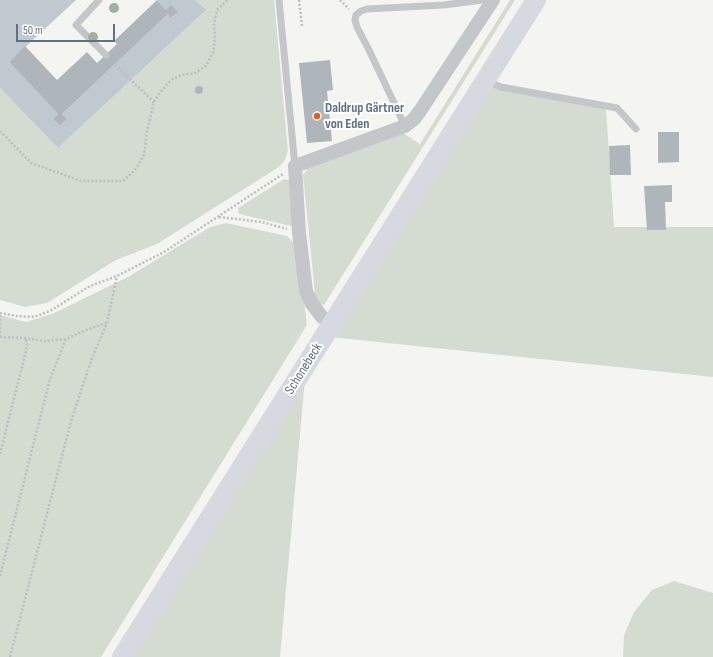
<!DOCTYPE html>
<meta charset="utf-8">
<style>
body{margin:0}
#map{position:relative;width:713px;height:657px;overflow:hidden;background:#f4f5f0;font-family:"Sofia Sans Condensed",sans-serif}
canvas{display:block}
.scale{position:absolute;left:16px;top:24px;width:99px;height:18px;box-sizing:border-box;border:2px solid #617184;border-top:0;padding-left:5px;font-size:12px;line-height:14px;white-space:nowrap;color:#617184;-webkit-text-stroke:3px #fff;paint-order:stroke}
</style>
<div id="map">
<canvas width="713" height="657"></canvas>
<div class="scale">50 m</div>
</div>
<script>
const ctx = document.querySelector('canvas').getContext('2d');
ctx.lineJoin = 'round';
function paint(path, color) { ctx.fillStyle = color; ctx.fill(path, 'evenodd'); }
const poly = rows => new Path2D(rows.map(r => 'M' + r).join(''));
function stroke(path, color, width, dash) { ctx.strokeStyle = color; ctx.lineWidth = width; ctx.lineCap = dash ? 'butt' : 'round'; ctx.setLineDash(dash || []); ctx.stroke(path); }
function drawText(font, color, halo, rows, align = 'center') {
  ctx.font = font + ' "Sofia Sans Condensed",sans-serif'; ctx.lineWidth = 4; ctx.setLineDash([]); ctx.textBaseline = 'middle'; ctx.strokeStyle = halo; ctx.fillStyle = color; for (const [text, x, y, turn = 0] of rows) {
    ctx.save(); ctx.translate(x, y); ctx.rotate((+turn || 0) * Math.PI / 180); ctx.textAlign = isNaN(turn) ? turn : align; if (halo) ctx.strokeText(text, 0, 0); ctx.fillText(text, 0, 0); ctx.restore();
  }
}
paint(poly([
 [195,0,274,0,288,151,285,160,279,167,157,244,116,260,47,303,25,307,0,300,0,88,58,148,205,11],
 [510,0,515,0,324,305,316,303,303,175,308,168,400,131,420,144],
 [488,85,606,108,614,227,713,227,713,377,330,337],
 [284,179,291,181,296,222,291,226,239,214,238,208],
 [226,223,287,236,297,246,307,325,101,657,0,657,0,315,26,322,52,314,128,277,210,227],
 [305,378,280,657,132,657],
 [674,581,713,593,713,657,623,657,624,635,634,612,652,590]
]), '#d4dcd1');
paint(poly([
 [0,0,76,0,9,62,58,114,53,119,60,126,67,119,62,114,168,14,172,18,177,12,166,10,157,0,195,0,206,10,58,148,0,88]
]), '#bfc9cf');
paint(poly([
 [157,0,166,10,171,5,178,12,171,18,168,14,62,114,67,119,60,126,53,119,58,114,9,62,25,46,57,80,87,52,97,63,117,44,114,41],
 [330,60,333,90,327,91,332,141,307,143,299,63],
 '195 90a4 4 0 1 1 8 0a4 4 0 1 1-8 0Z',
 [658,132,679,132,679,162,658,163],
 [630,145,631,175,610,175,609,146],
 [672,185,672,202,665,202,666,230,647,230,644,186]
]), '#aeb5bb');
stroke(poly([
 [299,0,302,26],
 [340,0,349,9],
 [115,65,154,102],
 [0,131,31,163,81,181,123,181,135,170,144,155,147,131,154,102,158,95,171,80,182,75,195,73,206,66,213,53,215,38,214,25,217,10,227,0],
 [219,217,262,222,287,229],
 [0,313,16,316,34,317,50,311,90,286,117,276,164,252,283,174],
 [0,315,0,336],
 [0,337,25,338,44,341,66,339,86,330,106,323],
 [0,454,26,351,27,343,25,338],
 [0,576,50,379,66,339],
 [10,657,71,421,92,358,107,323,117,276]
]), '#bdbec1', 2.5, [2, 2]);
stroke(poly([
 [99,0,76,25,106,55],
 [279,0,295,166],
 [487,81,501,87,617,108,636,129],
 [405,126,369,50,357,27,355,20,356,15,361,11,367,9,444,5,482,0]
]), '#c3c7ca', 7);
stroke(poly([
 [332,324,322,317,312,304,306,291,299,233,295,166,405,126,414,119,420,111,493,0]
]), '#c3c7ca', 14);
stroke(poly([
 [122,657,536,0]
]), '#d6d9df', 20);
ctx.fillStyle = '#a4b1a1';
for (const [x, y] of [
 [114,8],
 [93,37]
]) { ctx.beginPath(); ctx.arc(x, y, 5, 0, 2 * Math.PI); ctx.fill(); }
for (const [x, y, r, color] of [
 [317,116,4,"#f15913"]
]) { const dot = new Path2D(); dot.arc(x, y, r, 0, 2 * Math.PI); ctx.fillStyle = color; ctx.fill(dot); stroke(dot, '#fff', 1.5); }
drawText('bold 14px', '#617184', '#fff', [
 ["Daldrup Gärtner",325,108],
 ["von Eden",325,124]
], 'left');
drawText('14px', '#617184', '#fff', [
 ["Schonebeck",304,369,-58]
]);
</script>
